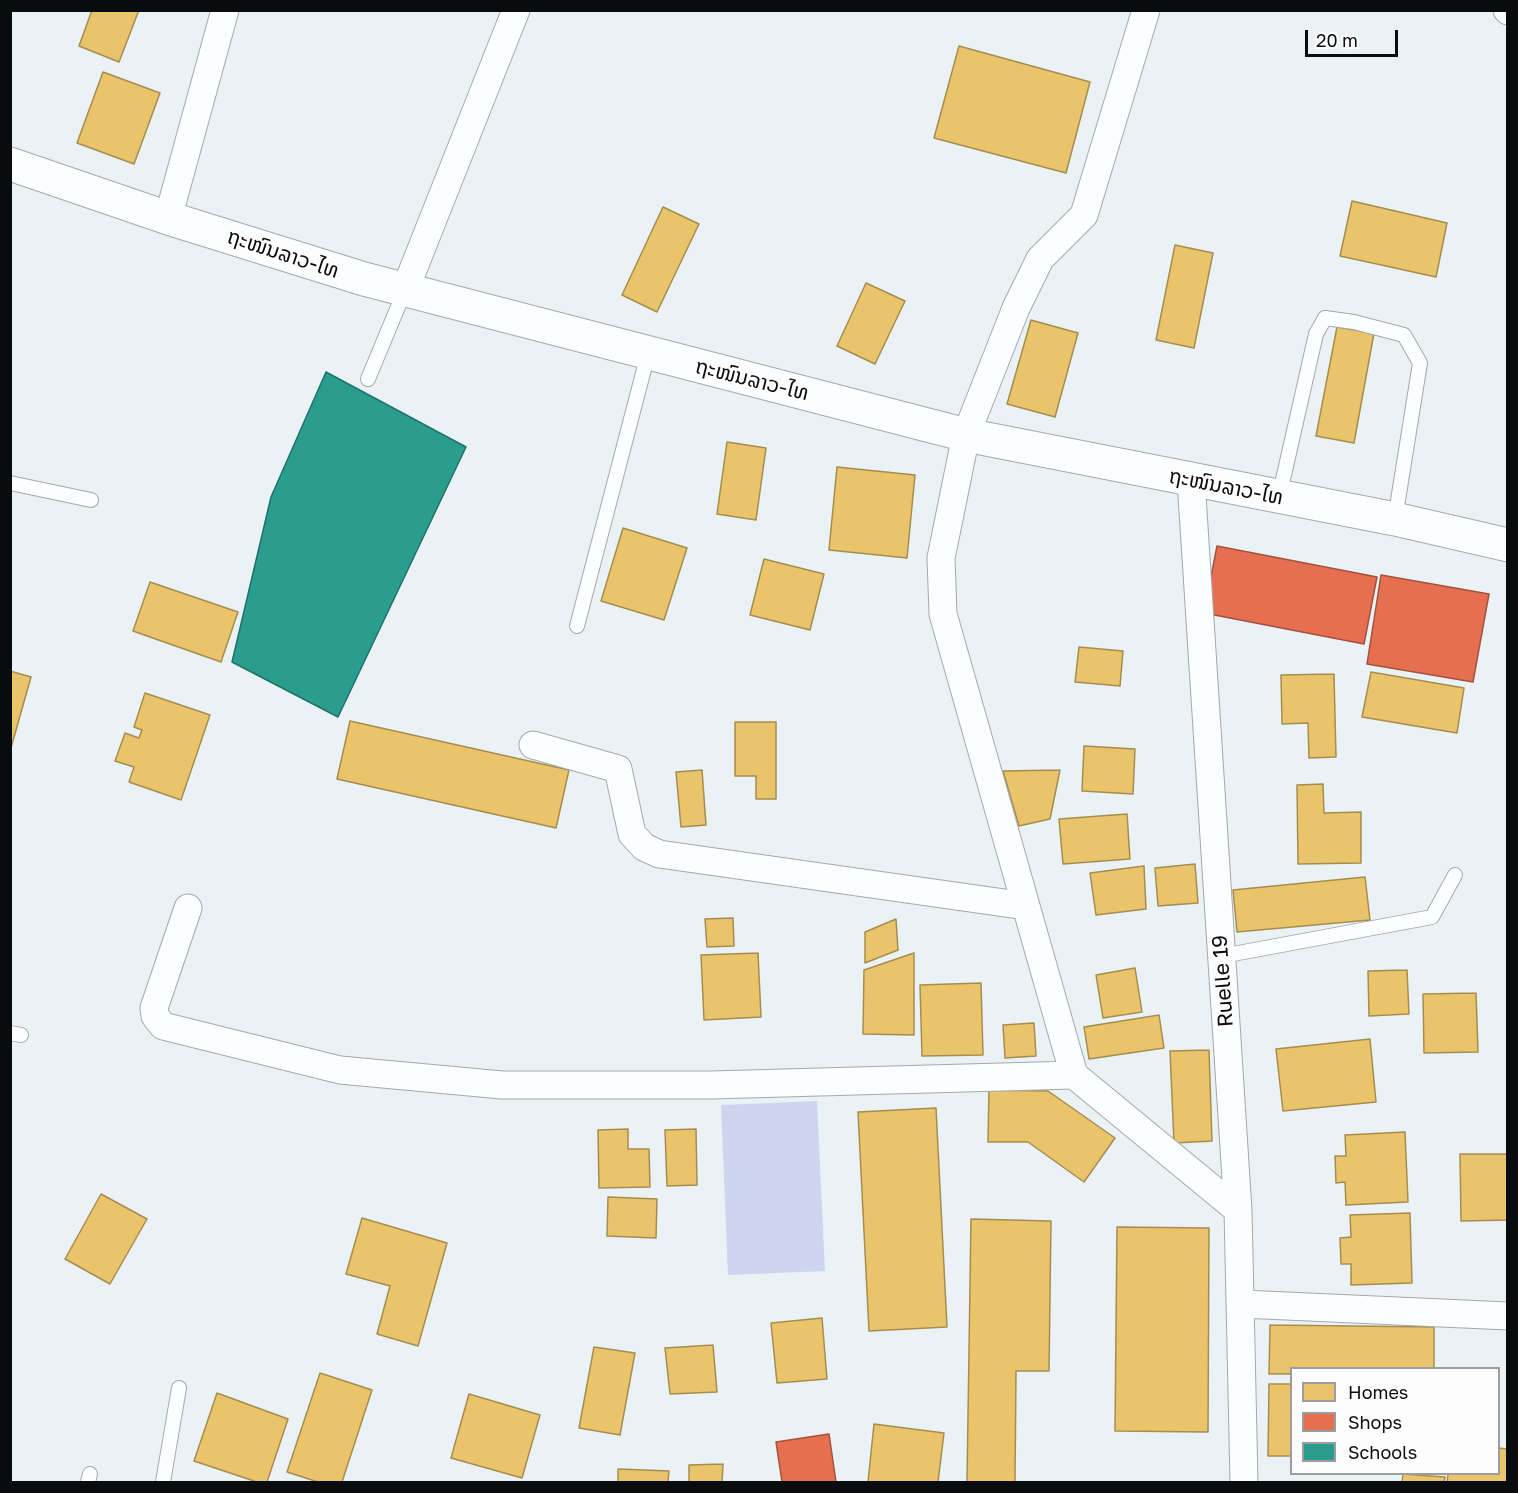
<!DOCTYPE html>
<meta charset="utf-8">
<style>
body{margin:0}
#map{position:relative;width:1518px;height:1493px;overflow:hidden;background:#eaf2f6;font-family:"Golos Text",sans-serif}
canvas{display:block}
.frame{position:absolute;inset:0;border:12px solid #080c0f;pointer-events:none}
.legend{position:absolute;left:1290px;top:1367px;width:210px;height:108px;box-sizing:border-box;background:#fdfdfd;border:2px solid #9b9d9e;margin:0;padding:8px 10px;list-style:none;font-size:18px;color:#080c0f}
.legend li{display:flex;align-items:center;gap:12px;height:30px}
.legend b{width:30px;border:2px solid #9b9d9e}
.scale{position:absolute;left:1305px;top:30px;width:93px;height:27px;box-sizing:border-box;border:3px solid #080c0f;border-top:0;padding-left:8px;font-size:18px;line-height:21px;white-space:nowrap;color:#080c0f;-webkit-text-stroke:4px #fdfdfd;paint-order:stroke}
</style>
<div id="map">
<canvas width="1518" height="1493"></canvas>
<div class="frame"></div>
<ul class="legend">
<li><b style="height:16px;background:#e9c46a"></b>Homes</li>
<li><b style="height:16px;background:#e76f51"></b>Shops</li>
<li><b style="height:16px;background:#2a9d8f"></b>Schools</li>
</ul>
<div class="scale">20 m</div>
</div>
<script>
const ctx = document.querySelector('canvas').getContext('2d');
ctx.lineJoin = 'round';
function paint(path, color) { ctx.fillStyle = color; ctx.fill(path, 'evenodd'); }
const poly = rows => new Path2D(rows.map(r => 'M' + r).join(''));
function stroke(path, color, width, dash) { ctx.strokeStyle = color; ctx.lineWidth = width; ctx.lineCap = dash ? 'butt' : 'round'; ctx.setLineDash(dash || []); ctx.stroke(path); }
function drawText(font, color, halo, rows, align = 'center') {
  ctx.font = font + ' "Golos Text","Noto Sans Lao",sans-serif'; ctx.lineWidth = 6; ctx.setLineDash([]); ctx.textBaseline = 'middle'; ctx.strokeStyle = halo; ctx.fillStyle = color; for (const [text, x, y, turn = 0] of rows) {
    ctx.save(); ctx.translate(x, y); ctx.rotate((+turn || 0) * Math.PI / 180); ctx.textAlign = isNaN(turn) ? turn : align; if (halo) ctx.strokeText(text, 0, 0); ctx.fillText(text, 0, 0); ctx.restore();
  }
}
paint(poly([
 [817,1101,825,1271,728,1275,721,1105]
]), '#cdd6ee');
const homes = poly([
 [92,10,139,10,119,62,79,46,92,10],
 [959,46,1090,82,1066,173,934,138,959,46],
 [103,72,160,93,134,164,77,143,103,72],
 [1352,201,1447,223,1436,277,1340,256,1352,201],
 [663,207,699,224,657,312,622,295,663,207],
 [1175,245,1213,253,1194,348,1156,340,1175,245],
 [866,283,905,301,875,364,837,346,866,283],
 [1031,320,1078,333,1055,417,1007,404,1031,320],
 [1337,327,1374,333,1354,443,1316,436,1337,327],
 [727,442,766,448,756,520,717,514,727,442],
 [837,467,915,475,907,558,829,550,837,467],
 [623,528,687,548,664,620,601,601,623,528],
 [764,559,824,574,810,630,750,615,764,559],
 [150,582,238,612,221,662,133,631,150,582],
 [1079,647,1123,651,1120,686,1075,682,1079,647],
 [10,671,31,677,11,748,10,748,10,671],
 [1371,672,1464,688,1457,733,1362,717,1371,672],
 [1334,674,1336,757,1309,758,1308,723,1282,724,1281,675,1334,674],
 [145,693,210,715,181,800,129,782,134,767,115,761,125,733,139,738,142,730,134,727,145,693],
 [350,721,569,770,556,828,337,779,350,721],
 [735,722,776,722,776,799,756,799,756,776,735,776,735,722],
 [1084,746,1135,749,1133,794,1082,791,1084,746],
 [702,770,706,825,681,827,676,772,702,770],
 [1060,770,1050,819,1019,826,1003,771,1060,770],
 [1323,784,1324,813,1361,812,1361,863,1298,864,1297,785,1323,784],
 [1127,814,1130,859,1063,864,1059,819,1127,814],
 [1195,864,1198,903,1158,906,1155,868,1195,864],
 [1144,866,1146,909,1096,915,1090,873,1144,866],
 [1365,877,1370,920,1237,932,1233,890,1365,877],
 [733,918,734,946,707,947,705,919,733,918],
 [896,919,898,950,865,963,865,932,896,919],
 [758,953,761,1017,704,1020,701,955,758,953],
 [914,953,914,1035,863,1034,864,970,914,953],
 [1135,968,1142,1012,1103,1018,1096,975,1135,968],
 [1407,970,1409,1014,1369,1016,1368,971,1407,970],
 [981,983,983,1055,922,1056,920,985,981,983],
 [1476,993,1478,1052,1424,1053,1423,994,1476,993],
 [1159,1015,1164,1048,1089,1059,1084,1027,1159,1015],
 [1034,1023,1036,1056,1005,1058,1003,1025,1034,1023],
 [1370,1039,1376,1102,1283,1111,1276,1049,1370,1039],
 [1209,1050,1212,1141,1174,1143,1170,1051,1209,1050],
 [989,1090,1048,1091,1115,1138,1084,1182,1028,1142,988,1142,989,1090],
 [936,1108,947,1327,869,1331,858,1112,936,1108],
 [628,1129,628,1149,649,1149,650,1187,599,1188,598,1130,628,1129],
 [696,1129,697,1185,667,1186,665,1130,696,1129],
 [1405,1132,1408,1202,1346,1205,1345,1182,1336,1183,1335,1156,1346,1156,1345,1135,1405,1132],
 [1460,1154,1508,1154,1508,1220,1461,1221,1460,1154],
 [101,1194,147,1219,110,1284,65,1259,101,1194],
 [608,1197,657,1199,656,1238,607,1236,608,1197],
 [1410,1213,1412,1283,1351,1285,1351,1264,1341,1264,1340,1238,1351,1237,1350,1215,1410,1213],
 [362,1218,447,1243,418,1346,377,1334,390,1286,346,1274,362,1218],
 [971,1219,1051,1221,1049,1371,1016,1371,1015,1482,967,1482,971,1219],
 [1117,1227,1209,1228,1208,1432,1115,1431,1117,1227],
 [822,1318,827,1379,777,1383,771,1323,822,1318],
 [1270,1325,1434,1327,1434,1368,1292,1368,1292,1374,1269,1374,1270,1325],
 [713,1345,717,1392,670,1394,665,1348,713,1345],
 [594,1347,635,1353,620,1435,579,1428,594,1347],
 [320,1373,372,1390,342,1482,318,1482,287,1472,320,1373],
 [1269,1384,1292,1384,1292,1456,1268,1456,1269,1384],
 [217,1393,288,1419,267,1482,257,1482,194,1461,217,1393],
 [469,1394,540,1415,522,1478,451,1458,469,1394],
 [874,1424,944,1433,938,1482,868,1482,874,1424],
 [1498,1448,1508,1449,1508,1482,1447,1482,1448,1474,1498,1474,1498,1448],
 [723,1464,722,1482,689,1482,689,1465,723,1464],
 [618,1469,669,1471,668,1482,618,1482,618,1469],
 [1403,1474,1445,1477,1444,1482,1402,1482,1403,1474]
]);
paint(homes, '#e9c46a');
stroke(homes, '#a68d4f', 1.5);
const shops = poly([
 [1217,546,1377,577,1364,644,1204,613,1217,546],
 [1381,575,1489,594,1473,682,1367,664,1381,575],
 [829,1434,836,1482,782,1482,776,1442,829,1434]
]);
paint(shops, '#e76f51');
stroke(shops, '#a4513d', 1.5);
const schools = poly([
 [326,372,466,447,338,717,232,662,271,497,326,372]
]);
paint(schools, '#2a9d8f');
stroke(schools, '#207269', 1.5);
const service = poly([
 [368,379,405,290],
 [10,483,91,500],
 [1279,497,1316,334,1325,318,1354,322,1404,335,1420,363,1395,519],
 [577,626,648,354],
 [1222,956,1432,917,1455,875],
 [10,1033,21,1035],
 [88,1482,90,1474],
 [163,1482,179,1388]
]);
const minor = poly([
 [1146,10,1084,215,1040,259,1016,308,966,435,941,558,943,614,1074,1075,1238,1210],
 [1507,10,1508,11],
 [168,218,225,10],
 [405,290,516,10],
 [1191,480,1238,1210,1244,1482],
 [533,745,618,769,632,834,644,847,659,854,1026,906],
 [188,908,154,1008,155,1016,163,1026,340,1070,502,1085,711,1085,1074,1075],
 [1242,1304,1508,1316]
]);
const tertiary = poly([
 [10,164,168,218,364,279,966,435,1395,519,1508,545]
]);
stroke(service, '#a4a9ad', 16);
stroke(minor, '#a4a9ad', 29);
stroke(tertiary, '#a4a9ad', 35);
stroke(service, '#fcfdfe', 14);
stroke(minor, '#fcfdfe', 27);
stroke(tertiary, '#fcfdfe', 33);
drawText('21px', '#080c0f', '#fdfdfd', [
 ["ຖະໜົນລາວ-ໄທ",283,254,18],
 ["ຖະໜົນລາວ-ໄທ",752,380,14],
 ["ຖະໜົນລາວ-ໄທ",1226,487,11],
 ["Ruelle 19",1223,981,-94]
]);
</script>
